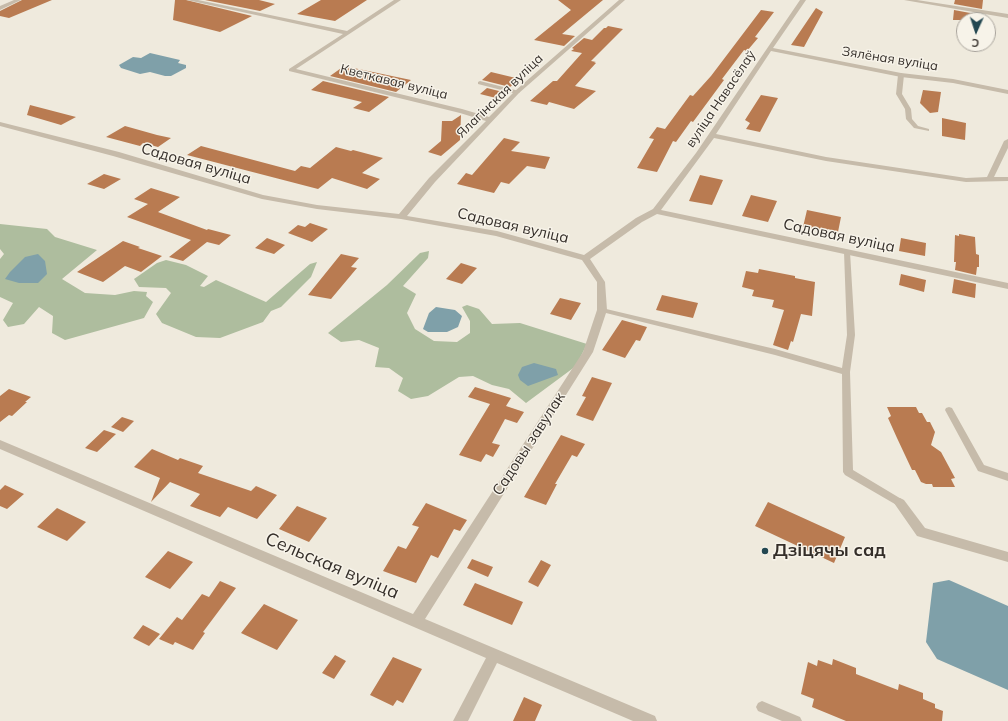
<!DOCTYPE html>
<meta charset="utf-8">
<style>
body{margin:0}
#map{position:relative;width:1008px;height:721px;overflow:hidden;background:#efeadd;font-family:Mulish,sans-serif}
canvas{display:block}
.north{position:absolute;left:956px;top:12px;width:40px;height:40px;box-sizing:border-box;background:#f7f3e9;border:1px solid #a9a49c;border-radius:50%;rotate:183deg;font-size:11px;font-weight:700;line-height:16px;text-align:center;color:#342e29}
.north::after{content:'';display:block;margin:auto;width:14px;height:18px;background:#234751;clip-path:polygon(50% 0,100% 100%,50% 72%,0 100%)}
</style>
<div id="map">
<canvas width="1008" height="721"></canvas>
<div class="north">С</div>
</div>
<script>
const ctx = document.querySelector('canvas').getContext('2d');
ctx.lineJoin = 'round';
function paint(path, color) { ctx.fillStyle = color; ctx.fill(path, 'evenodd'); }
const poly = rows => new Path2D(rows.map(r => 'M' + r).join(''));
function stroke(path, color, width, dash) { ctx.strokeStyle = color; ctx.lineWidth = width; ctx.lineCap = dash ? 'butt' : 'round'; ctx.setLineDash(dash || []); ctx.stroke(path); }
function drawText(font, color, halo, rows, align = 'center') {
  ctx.font = font + ' Mulish,sans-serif'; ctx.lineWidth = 3; ctx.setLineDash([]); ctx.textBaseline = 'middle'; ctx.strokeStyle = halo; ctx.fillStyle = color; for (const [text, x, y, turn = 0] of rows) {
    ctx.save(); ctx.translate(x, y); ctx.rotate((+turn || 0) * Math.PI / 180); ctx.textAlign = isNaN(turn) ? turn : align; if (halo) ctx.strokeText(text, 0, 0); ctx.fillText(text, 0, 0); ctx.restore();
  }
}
paint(poly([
 [0,224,47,229,55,237,97,250,62,279,85,293,115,295,134,291,147,292,146,296,153,302,144,318,65,340,52,333,53,316,39,307,24,324,8,327,3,320,13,303,0,297,0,259,4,254,0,249],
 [429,251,428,258,403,286,416,294,407,313,415,329,434,341,457,342,470,333,470,321,462,307,467,305,479,309,492,324,520,323,587,344,576,366,526,403,509,389,492,385,473,376,459,377,428,396,411,399,398,391,403,378,389,368,375,367,379,348,359,340,341,342,328,333,387,285,420,253],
 [166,260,186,265,208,276,200,286,204,287,216,280,266,302,310,264,317,262,311,277,281,307,271,311,263,322,220,338,196,337,162,323,156,314,171,293,166,288,139,287,134,279,157,263]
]), '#aebd9e');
paint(poly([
 [150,53,180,60,178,63,186,65,186,68,171,76,165,76,150,72,140,74,121,68,119,65,133,57,141,58],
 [38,254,45,261,47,274,38,283,19,283,5,279,10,272,25,257],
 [436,307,455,310,462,316,458,327,447,332,428,332,423,329,429,313],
 [534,363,556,369,558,375,528,386,520,380,518,375,522,367],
 [949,580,1008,606,1008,690,937,659,926,642,933,583]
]), '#7fa0a9');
paint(poly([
 [22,0,52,0,9,18,0,16,0,11],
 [175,0,186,0,252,16,220,32,173,20],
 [205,0,259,0,275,4,260,11],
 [321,0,367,0,335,21,297,14],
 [558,0,603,0,562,34,575,36,564,46,534,40,571,10],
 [955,0,983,0,982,9,954,4],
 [816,8,823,12,804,47,791,45],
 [761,10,774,12,755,37,758,38,747,51,744,50,722,79,724,80,693,122,691,121,676,142,673,141,657,172,637,168,654,139,649,138,657,127,665,129,690,95,693,96,711,76],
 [954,10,981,15,981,20,953,20],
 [608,26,623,29,591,61,596,62,594,63,596,63,575,86,596,91,574,109,549,102,547,105,530,101,553,81,557,81,582,53,571,51,574,49,572,48,584,38,592,40,604,28,606,28],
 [344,66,411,80,396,92,330,76],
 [491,72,520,79,510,87,482,80],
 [323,81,389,97,369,112,353,108,362,102,311,90],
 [487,88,503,92,496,98,480,94],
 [923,90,941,92,938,112,930,113,920,103],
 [761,95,778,98,760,132,746,129,750,123,745,120],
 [30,105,76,117,61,125,27,115],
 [461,115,460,140,441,156,428,152,441,141,442,121,452,121],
 [942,118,966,123,965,140,942,136],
 [125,126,157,135,171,138,158,147,143,143,140,146,106,137],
 [504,138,520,142,511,151,550,157,545,169,527,166,509,184,501,182,494,193,457,184,466,173,472,175],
 [201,146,295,171,301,166,310,168,336,147,351,151,353,150,383,158,362,173,380,179,367,189,332,178,318,189,187,155],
 [104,174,121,179,104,189,87,184],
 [700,175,723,180,712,205,689,201],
 [151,188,180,197,158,212,207,230,208,229,231,235,219,245,207,242,183,261,169,257,191,240,127,217,148,204,134,199],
 [751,195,777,201,768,222,742,216],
 [807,210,841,217,838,232,828,229,827,232,803,227],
 [310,223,328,229,312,242,288,233,298,225,305,227],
 [959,234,975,237,976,254,979,255,979,267,977,267,976,275,955,270,956,262,954,262,955,235,959,236],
 [267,238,285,245,274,254,255,248],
 [901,238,926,243,925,256,899,251],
 [123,241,140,247,138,248,162,256,141,272,125,266,103,282,77,272],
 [341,254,359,258,351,267,357,268,331,299,308,295],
 [461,263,477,268,462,284,446,279],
 [759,269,795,276,795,278,815,282,812,316,801,314,793,342,791,341,788,350,773,345,784,310,772,307,774,300,752,296,754,290,742,287,746,271,758,273],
 [901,274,926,280,924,292,899,285],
 [954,279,976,284,975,298,952,293],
 [662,295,698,303,693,318,656,310],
 [560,298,581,303,571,320,550,314],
 [622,320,647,327,640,341,636,340,625,358,602,350],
 [592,377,612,383,593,421,576,415,586,397,582,396],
 [475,387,511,398,506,406,524,412,517,423,505,419,492,443,500,445,493,457,486,454,481,462,459,455,490,404,468,397],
 [9,389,31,397,25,402,27,402,12,416,9,415,0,422,0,396],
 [887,407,916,407,919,413,922,413,927,422,930,422,935,432,931,445,941,452,955,478,951,479,955,487,933,487,932,484,926,484,921,482,915,470,912,470,897,438,888,418,891,416],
 [122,417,134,421,123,432,111,427],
 [104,430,116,434,97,452,85,448],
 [561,435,585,444,577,457,572,455,555,484,557,484,546,505,524,497],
 [152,449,178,460,180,458,203,466,198,473,251,491,256,486,277,495,257,519,228,507,220,517,190,506,200,494,170,482,151,502,160,478,134,467],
 [5,485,24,494,7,509,0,506,0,490],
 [768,502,845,537,834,563,755,526],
 [426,503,467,520,460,531,454,529,438,558,431,555,416,583,383,571,398,546,406,549,419,527,412,525],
 [297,506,327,518,309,542,279,529],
 [57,508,86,522,67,541,37,527],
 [168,551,193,562,170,589,145,577],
 [472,559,493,567,488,577,467,568],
 [541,560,551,565,538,587,528,582],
 [220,581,236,588,203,632,205,633,193,650,175,642,173,645,159,639,177,617,182,620,202,594,209,597],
 [475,583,523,602,512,625,463,605],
 [264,604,298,620,277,650,241,633],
 [143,625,160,634,149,646,133,638],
 [335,655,346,661,334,679,322,673],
 [393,657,422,669,403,703,397,700,393,706,370,695],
 [833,659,856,668,856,674,898,690,899,684,923,693,923,699,935,704,935,708,943,711,942,721,846,721,812,707,814,699,801,694,808,662,817,666,818,660,832,665],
 [524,697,542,705,535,721,513,721]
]), '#b97b51');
paint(poly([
 [901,73,904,75,902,94,911,109,912,119,918,126,929,129,929,131,914,128,906,119,905,109,896,94,898,75,901,73],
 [480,81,519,91,520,92,517,94,478,84,478,82,480,81],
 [847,250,850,252,855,335,850,372,853,470,903,500,905,503,903,506,900,507,845,475,843,472,842,374,775,355,602,312,598,310,602,308,775,349,842,368,847,335,844,252,847,250],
 [949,407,952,408,984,465,1008,473,1008,481,978,471,945,410,946,408,949,407],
 [762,701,800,717,802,721,782,721,758,711,756,707,758,703,762,701]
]), '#c6bbaa');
paint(poly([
 [14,0,21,0,0,10,0,6,14,0],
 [187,0,198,0,347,31,394,0,401,0,296,69,462,109,489,117,515,91,619,0,625,0,519,93,435,182,407,216,497,231,584,255,636,218,653,209,696,153,800,0,806,0,773,48,901,73,953,79,1008,90,1008,94,953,83,901,77,771,51,716,134,826,157,966,178,987,177,1004,141,1008,139,1008,148,994,177,1008,177,1008,181,966,182,826,161,714,138,661,210,1008,283,1008,289,657,214,642,222,590,259,605,282,607,310,593,352,425,619,655,716,657,721,633,721,497,663,468,721,453,721,486,658,0,449,0,440,413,614,583,352,597,310,597,282,582,260,496,236,401,219,317,209,262,199,113,156,0,126,0,122,119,152,263,195,317,205,399,214,429,178,486,121,460,113,289,71,289,69,343,34,187,0],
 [904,0,917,0,1008,14,1008,18,904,0],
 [900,498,904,500,925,528,1008,552,1008,562,917,536,894,503,896,500,900,498]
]), '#c6bbaa');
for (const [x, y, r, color] of [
 [765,551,4,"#234751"]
]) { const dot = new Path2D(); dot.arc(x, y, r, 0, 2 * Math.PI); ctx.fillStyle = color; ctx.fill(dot); stroke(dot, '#f7f3e9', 1.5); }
drawText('13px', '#342e29', '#f7f3e9', [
 ["Зялёная вуліца",890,59,9],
 ["Кветкавая вуліца",394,82,14],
 ["Ялагінская вуліца",500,96,-44],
 ["вуліца Навасёлаў",721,99,-56]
]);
drawText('15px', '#342e29', '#f7f3e9', [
 ["Садовая вуліца",196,164,16],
 ["Садовая вуліца",513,226,13],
 ["Садовая вуліца",839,236,12],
 ["Садовы завулак",529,444,-57]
]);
drawText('bold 18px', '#342e29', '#f7f3e9', [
 ["Дзіцячы сад",773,551]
], 'left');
drawText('18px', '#342e29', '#f7f3e9', [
 ["Сельская вуліца",332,566,23]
]);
</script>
